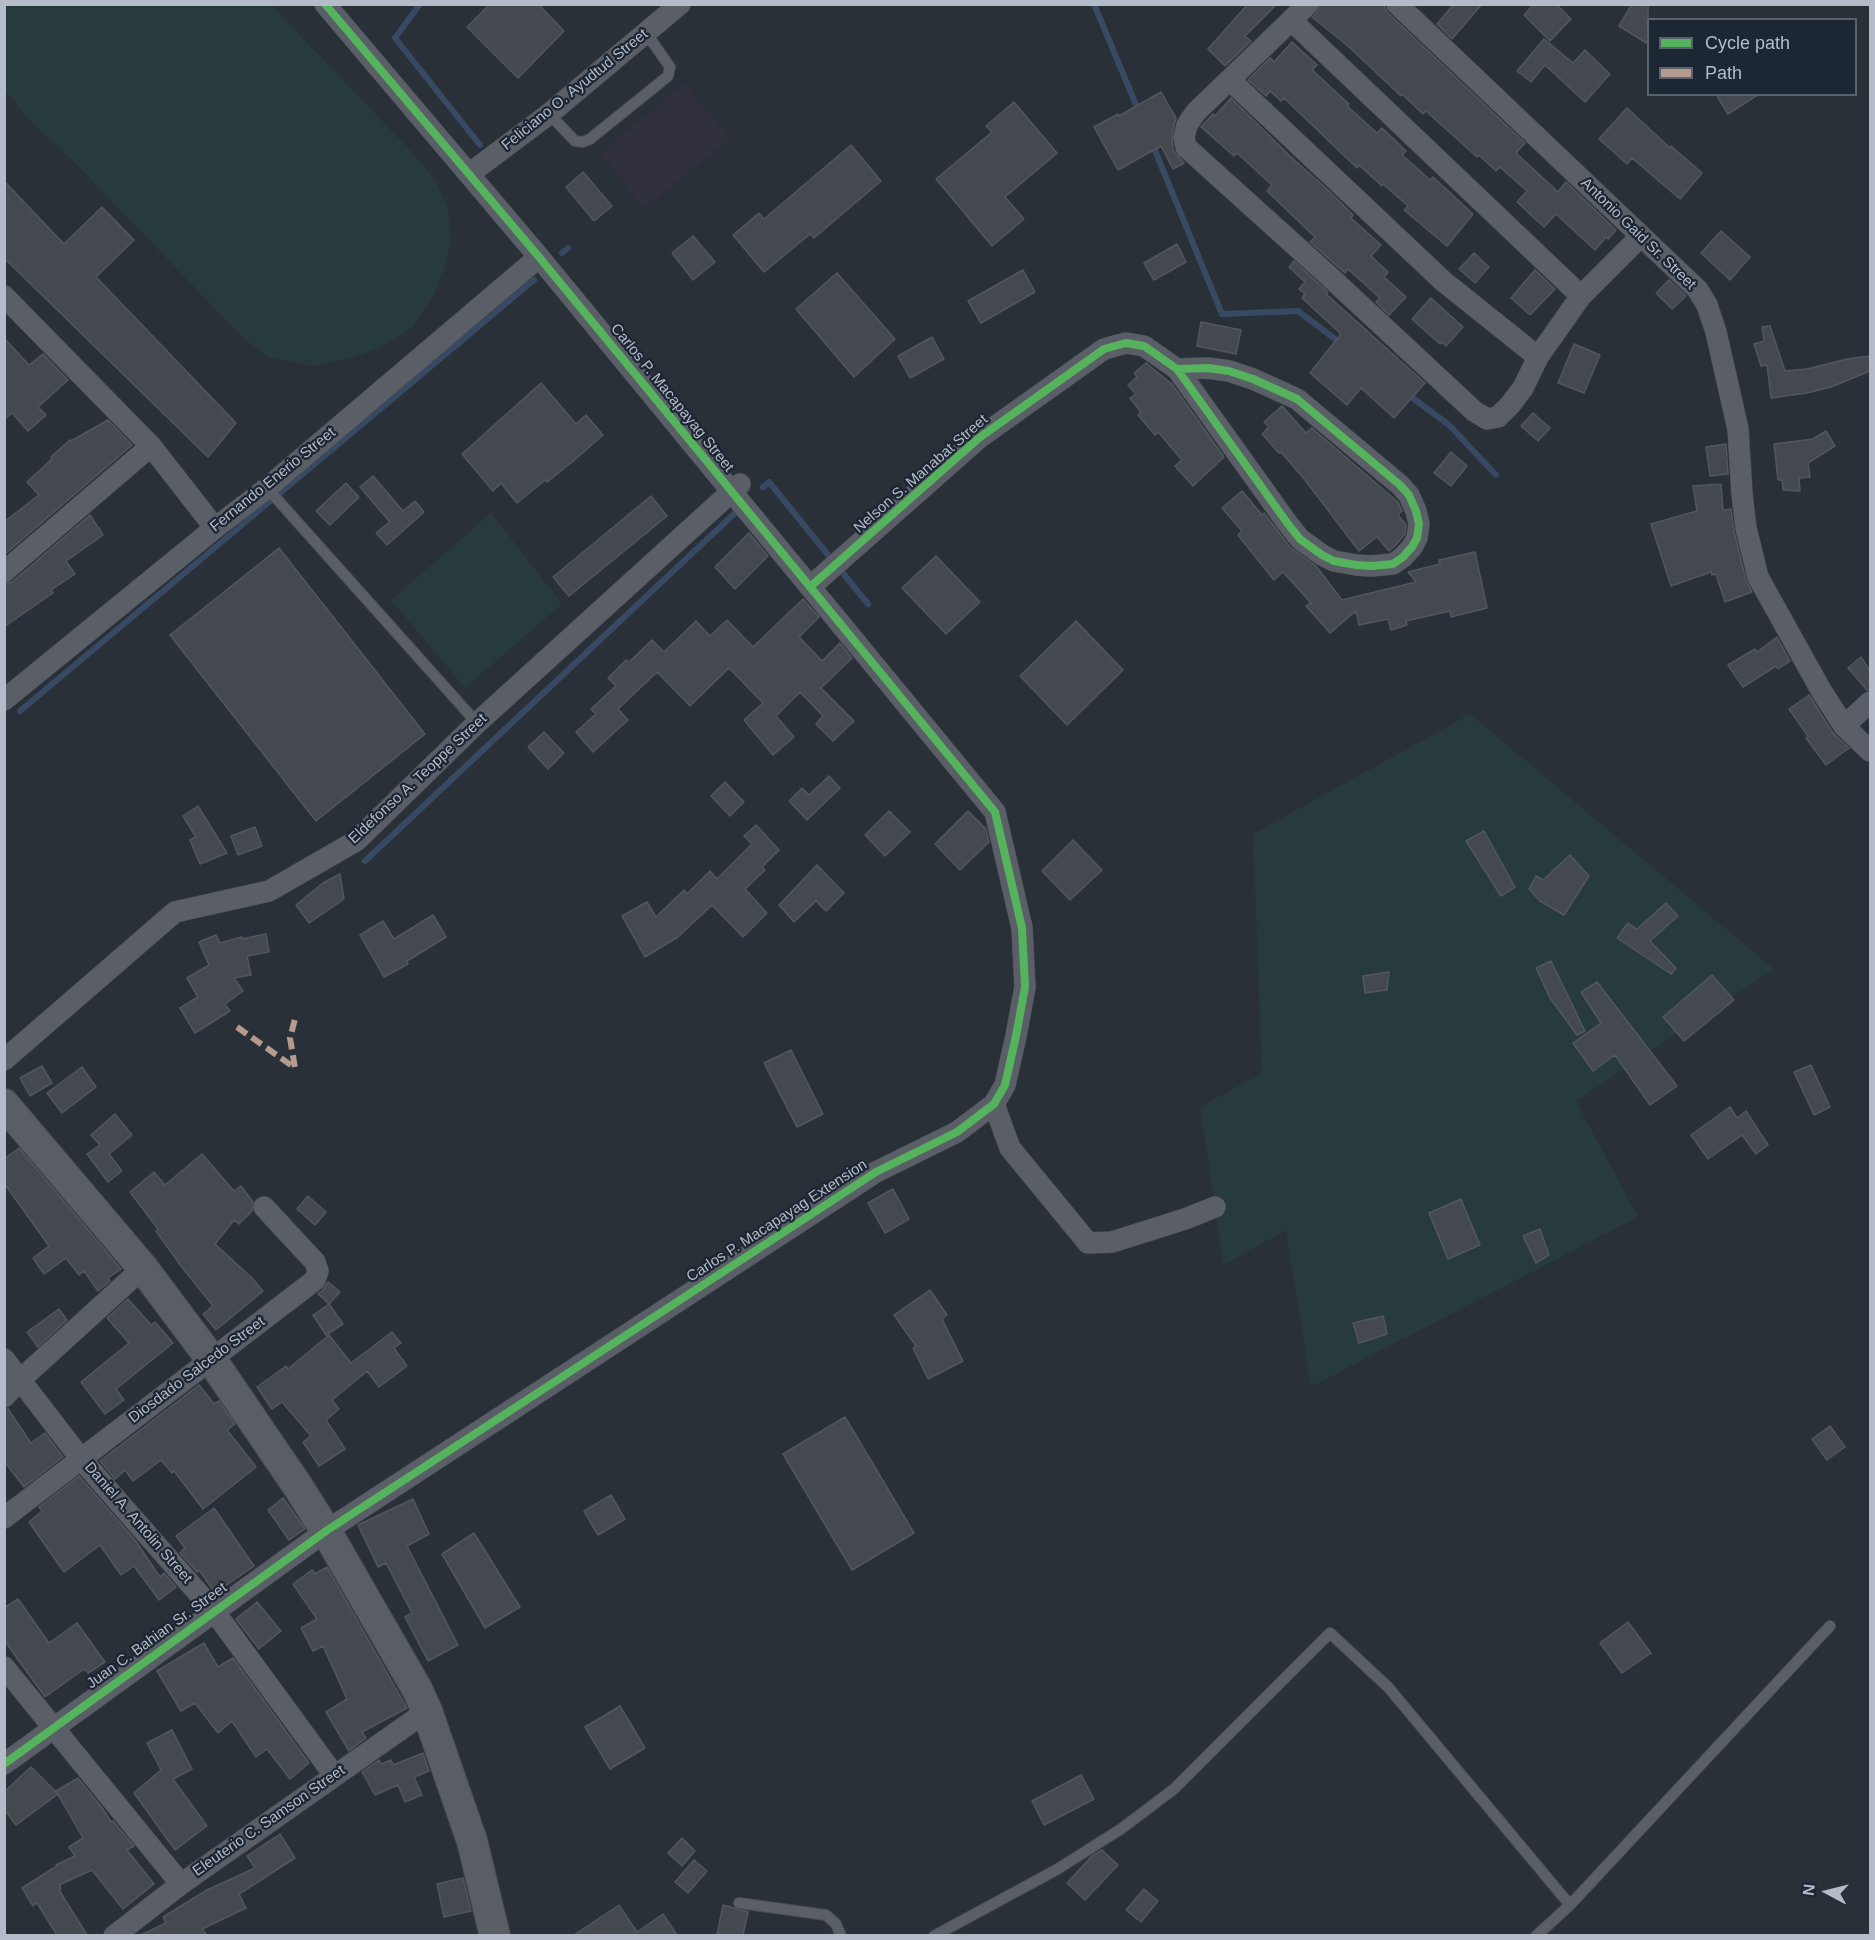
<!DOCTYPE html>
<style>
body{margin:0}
#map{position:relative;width:1875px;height:1940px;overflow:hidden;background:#2a3038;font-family:Helvetica,sans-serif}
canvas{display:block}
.frame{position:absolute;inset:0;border:6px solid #b4bcc9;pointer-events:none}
.legend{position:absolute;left:1647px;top:18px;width:210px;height:78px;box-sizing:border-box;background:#1d2633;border:2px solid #59626f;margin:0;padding:8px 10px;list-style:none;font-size:18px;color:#b4bcc9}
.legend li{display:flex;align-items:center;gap:12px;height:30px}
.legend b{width:30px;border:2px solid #59626f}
.north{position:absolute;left:1797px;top:1862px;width:60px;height:60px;-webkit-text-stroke:4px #1d2633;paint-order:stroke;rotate:277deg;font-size:16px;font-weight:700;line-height:24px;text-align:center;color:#b4bcc9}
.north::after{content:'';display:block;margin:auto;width:21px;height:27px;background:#b4bcc9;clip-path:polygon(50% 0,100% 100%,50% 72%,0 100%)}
</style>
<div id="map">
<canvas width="1875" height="1940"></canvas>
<div class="frame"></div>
<ul class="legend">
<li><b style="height:8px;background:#56b35d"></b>Cycle path</li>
<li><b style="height:8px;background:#b69a8f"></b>Path</li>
</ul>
<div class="north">N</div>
</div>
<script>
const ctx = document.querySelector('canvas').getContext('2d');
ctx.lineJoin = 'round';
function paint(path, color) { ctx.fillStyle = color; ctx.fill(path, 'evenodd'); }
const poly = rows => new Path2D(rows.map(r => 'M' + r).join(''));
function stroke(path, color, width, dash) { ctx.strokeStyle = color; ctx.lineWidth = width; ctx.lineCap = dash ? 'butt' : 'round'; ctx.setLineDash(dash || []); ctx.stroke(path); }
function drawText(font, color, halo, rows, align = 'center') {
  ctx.font = font + ' Helvetica,sans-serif'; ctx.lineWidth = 4.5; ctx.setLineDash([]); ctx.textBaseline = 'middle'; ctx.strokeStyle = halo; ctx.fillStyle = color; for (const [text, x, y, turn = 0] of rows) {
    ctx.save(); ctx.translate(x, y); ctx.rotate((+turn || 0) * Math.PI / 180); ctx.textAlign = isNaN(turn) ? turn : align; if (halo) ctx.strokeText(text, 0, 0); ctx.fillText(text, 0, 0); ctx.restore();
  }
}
paint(poly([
 [684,83,731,138,644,208,600,153]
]), '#31303e');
paint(poly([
 [4,5,271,5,410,150,435,179,448,208,451,241,445,268,434,294,412,328,382,347,350,358,313,366,268,357,243,338,77,165,28,119,5,90],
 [491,513,562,604,465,688,391,600],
 [1470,714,1774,969,1576,1101,1638,1217,1311,1387,1286,1230,1224,1265,1200,1107,1262,1073,1253,834]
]), '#273a3e');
stroke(poly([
 [420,4,395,38,480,145],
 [1094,4,1139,112],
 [1152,143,1222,314,1298,311,1343,345],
 [562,253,568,248],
 [1406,393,1449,425,1496,475],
 [763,487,769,482,868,604],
 [20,711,534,280],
 [365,861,736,512]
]), '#384963', 6);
const building = poly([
 [490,4,538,4,564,31,518,78,467,27,490,4],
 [1248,4,1277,4,1245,36,1251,41,1225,66,1208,49,1248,4],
 [1320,4,1383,4,1388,13,1525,143,1516,153,1558,192,1566,182,1616,230,1608,239,1606,237,1595,250,1556,214,1544,227,1517,202,1527,191,1500,167,1496,171,1479,155,1477,157,1426,111,1423,114,1402,94,1401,96,1348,46,1312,17,1317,13,1320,4],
 [1454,4,1482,4,1452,39,1437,24,1454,4],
 [1534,4,1556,4,1571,19,1550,41,1524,15,1534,4],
 [1632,4,1648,4,1648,44,1619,26,1632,4],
 [1544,39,1573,63,1585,50,1610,74,1585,102,1545,65,1531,82,1517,71,1544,39],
 [1292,42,1317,65,1312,70,1349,104,1347,106,1377,133,1382,128,1406,151,1402,155,1430,180,1433,177,1473,214,1447,246,1404,210,1408,206,1383,184,1382,186,1359,165,1357,168,1284,98,1281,101,1270,91,1266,96,1248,80,1270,58,1274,62,1292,42],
 [1161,92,1176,118,1172,134,1173,150,1184,163,1173,169,1161,146,1118,170,1094,127,1118,114,1119,116,1161,92],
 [1716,94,1759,94,1728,114,1716,94],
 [1231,98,1290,156,1329,191,1353,215,1351,218,1381,245,1371,256,1388,272,1384,277,1406,297,1389,315,1376,302,1380,298,1348,269,1345,273,1310,242,1315,237,1267,191,1272,185,1237,153,1234,156,1201,127,1213,114,1215,116,1231,98],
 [1014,102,1057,153,1005,197,1024,219,992,246,936,179,992,132,986,126,1014,102],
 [1627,108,1670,148,1671,146,1702,173,1680,199,1632,158,1627,164,1599,139,1627,108],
 [851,145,881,181,814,238,810,234,764,272,733,235,759,213,764,219,851,145],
 [583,172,612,206,594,221,566,187,583,172],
 [4,181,64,244,102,207,134,240,96,277,236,423,208,457,4,258,4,181],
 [1721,231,1750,257,1730,280,1701,253,1721,231],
 [693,236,715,262,693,280,672,253,693,236],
 [1177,244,1186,262,1154,280,1144,263,1177,244],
 [1474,253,1489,267,1475,283,1459,269,1474,253],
 [1294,261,1328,292,1326,294,1425,383,1394,418,1361,388,1347,405,1310,373,1341,334,1302,298,1305,294,1299,289,1305,282,1289,267,1294,261],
 [1023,270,1035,292,981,323,968,301,1023,270],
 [1535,270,1555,289,1530,315,1511,298,1535,270],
 [837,273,895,339,854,377,796,309,837,273],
 [1669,280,1686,296,1672,309,1656,293,1669,280],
 [1431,298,1463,327,1446,346,1442,342,1440,344,1412,319,1431,298],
 [1201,322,1241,330,1236,354,1197,346,1201,322],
 [1770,326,1785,371,1807,369,1847,359,1870,356,1870,371,1831,387,1807,393,1771,398,1767,365,1761,366,1754,344,1764,341,1762,327,1770,326],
 [932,337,944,359,910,378,898,356,932,337],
 [4,338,29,365,43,354,68,380,38,407,46,415,28,431,12,413,4,420,4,338],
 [1574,344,1600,355,1584,393,1558,383,1574,344],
 [1146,363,1172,384,1224,457,1193,486,1175,466,1182,460,1158,432,1155,435,1138,415,1141,412,1130,398,1136,394,1128,385,1137,377,1134,373,1146,363],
 [541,383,576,424,586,415,603,435,572,462,547,482,545,480,517,503,501,483,493,491,462,454,541,383],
 [1282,406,1306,433,1312,428,1398,502,1402,511,1398,515,1406,525,1405,534,1394,547,1389,551,1377,537,1359,551,1305,480,1281,452,1279,453,1262,434,1269,427,1264,422,1282,406],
 [1533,413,1550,428,1538,441,1521,426,1533,413],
 [108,420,132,445,4,555,4,522,39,495,27,482,52,459,51,457,70,440,71,441,108,420],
 [1826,431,1835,446,1808,463,1810,477,1799,478,1800,491,1783,490,1782,480,1778,480,1774,444,1813,439,1826,431],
 [1726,444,1728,474,1710,476,1706,447,1726,444],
 [1451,452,1467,466,1451,486,1434,473,1451,452],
 [373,476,403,511,415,501,424,512,387,545,376,533,390,522,360,487,373,476],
 [346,483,359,497,330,525,316,511,346,483],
 [1721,484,1723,510,1731,509,1734,531,1746,580,1752,592,1725,602,1716,574,1712,575,1711,572,1671,586,1651,524,1697,511,1693,486,1721,484],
 [1242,491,1262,515,1264,513,1290,547,1316,566,1342,600,1416,582,1408,572,1440,564,1439,560,1475,552,1487,608,1451,617,1450,611,1406,621,1407,625,1391,630,1388,619,1359,625,1356,611,1330,633,1306,606,1311,603,1283,572,1274,580,1238,535,1242,531,1222,508,1242,491],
 [651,496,667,516,569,596,553,577,651,496],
 [90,515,103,535,66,561,75,574,51,590,53,593,4,627,4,584,12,582,90,515],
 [749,533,768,556,735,589,715,567,749,533],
 [279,548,425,734,316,821,170,635,279,548],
 [936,556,980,602,946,634,902,588,936,556],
 [803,599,819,617,799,637,822,661,840,643,852,658,821,688,854,721,833,741,816,724,823,716,800,692,776,716,794,737,773,755,744,720,763,703,729,668,690,706,657,672,618,709,628,720,593,752,576,732,596,714,591,709,616,686,608,678,626,660,629,662,652,640,664,652,696,621,710,636,727,620,753,647,803,599],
 [1076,621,1123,670,1067,725,1020,676,1076,621],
 [1777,637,1790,661,1778,669,1776,666,1743,687,1728,665,1755,649,1757,652,1777,637],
 [1861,657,1870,671,1870,690,1867,690,1848,668,1861,657],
 [1809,695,1833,733,1849,748,1826,765,1806,738,1808,736,1789,709,1809,695],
 [544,732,564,753,548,769,528,747,544,732],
 [829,776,840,788,807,820,789,801,802,788,809,795,829,776],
 [725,782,744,802,730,816,711,796,725,782],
 [198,806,227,853,200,864,190,840,196,837,183,816,198,806],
 [889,811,910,832,885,856,865,835,889,811],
 [968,811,986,829,989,842,960,870,935,844,968,811],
 [756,825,779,850,762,867,765,870,745,889,767,913,743,937,712,905,678,937,645,957,622,916,647,902,656,917,684,890,687,894,710,871,717,879,752,844,744,836,756,825],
 [255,827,262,846,238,855,231,836,255,827],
 [1484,831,1515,887,1501,896,1466,841,1484,831],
 [1073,840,1102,870,1070,900,1042,871,1073,840],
 [1570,855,1589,876,1564,915,1540,901,1529,889,1536,876,1543,880,1570,855],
 [817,865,844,893,826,911,816,901,794,922,779,905,817,865],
 [340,874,344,899,309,923,296,905,323,883,340,874],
 [1666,903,1678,916,1650,941,1676,968,1671,974,1617,938,1628,923,1637,929,1666,903],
 [433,915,446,937,407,961,408,964,384,977,360,935,383,921,394,939,433,915],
 [266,934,269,952,247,956,251,975,234,978,243,991,225,1004,230,1011,195,1033,180,1008,198,997,187,978,209,965,199,942,216,935,220,943,242,937,242,939,266,934],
 [1551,961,1585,1031,1577,1035,1550,998,1536,968,1551,961],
 [1389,972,1387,990,1365,993,1363,976,1389,972],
 [1712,975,1734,1000,1684,1041,1663,1017,1712,975],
 [1597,982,1677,1086,1650,1105,1615,1055,1593,1071,1573,1043,1601,1023,1581,992,1597,982],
 [791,1050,823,1114,797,1127,764,1063,791,1050],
 [1811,1065,1830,1107,1814,1115,1794,1072,1811,1065],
 [42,1066,52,1083,30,1096,20,1078,42,1066],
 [82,1067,96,1087,62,1113,47,1093,82,1067],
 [1730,1107,1737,1118,1746,1111,1768,1145,1756,1154,1742,1135,1708,1159,1691,1135,1730,1107],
 [115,1114,132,1135,109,1154,122,1171,108,1182,87,1154,100,1145,91,1135,115,1114],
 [19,1148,121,1269,108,1278,110,1281,98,1291,84,1271,79,1275,66,1258,44,1274,33,1258,49,1246,4,1183,4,1159,19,1148],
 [202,1154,234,1191,241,1186,253,1202,252,1211,239,1224,234,1220,215,1244,252,1278,263,1291,216,1330,203,1314,213,1306,181,1266,156,1231,158,1229,130,1192,154,1172,165,1185,202,1154],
 [893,1189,909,1219,885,1233,868,1203,893,1189],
 [308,1196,326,1212,315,1225,297,1209,308,1196],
 [1461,1199,1480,1245,1448,1259,1429,1213,1461,1199],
 [1540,1229,1549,1255,1536,1263,1523,1236,1540,1229],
 [328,1282,340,1292,329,1304,318,1294,323,1290,328,1282],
 [930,1290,947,1315,942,1319,963,1361,928,1379,913,1348,916,1346,894,1315,930,1290],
 [128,1299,151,1325,155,1322,173,1343,116,1389,124,1400,105,1414,81,1382,129,1343,107,1318,128,1299],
 [329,1304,343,1324,326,1335,313,1315,329,1304],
 [59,1309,67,1320,38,1347,27,1332,59,1309],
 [1383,1316,1387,1334,1359,1343,1353,1323,1383,1316],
 [392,1332,401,1343,394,1348,407,1366,379,1387,367,1371,332,1400,339,1409,326,1420,345,1449,319,1466,303,1442,311,1436,282,1402,272,1409,257,1387,286,1366,288,1369,329,1335,351,1363,392,1332],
 [199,1385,214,1404,219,1401,235,1424,227,1430,256,1467,203,1509,174,1471,172,1473,161,1460,133,1481,125,1470,115,1479,100,1461,199,1385],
 [4,1409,8,1409,31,1443,45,1433,63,1457,24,1487,4,1461,4,1409],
 [845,1417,914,1533,852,1570,783,1454,845,1417],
 [1830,1426,1845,1447,1827,1460,1812,1439,1830,1426],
 [79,1476,135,1540,160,1577,164,1573,176,1587,159,1600,134,1566,121,1575,100,1545,64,1572,29,1522,42,1511,39,1507,79,1476],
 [611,1495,625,1519,598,1535,584,1511,611,1495],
 [283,1498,305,1529,289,1540,268,1510,283,1498],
 [413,1499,429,1534,407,1546,458,1645,428,1661,405,1617,412,1613,386,1563,378,1567,358,1525,413,1499],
 [214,1508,254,1566,215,1593,199,1570,197,1572,180,1553,185,1548,176,1536,214,1508],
 [474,1533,520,1607,485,1628,442,1554,474,1533],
 [327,1567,407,1708,362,1732,366,1738,349,1751,326,1712,347,1699,323,1646,313,1651,301,1628,317,1619,293,1584,312,1570,315,1574,327,1567],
 [18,1599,49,1643,77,1623,105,1662,88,1673,84,1669,45,1697,4,1640,4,1608,18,1599],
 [257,1602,281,1631,259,1649,236,1619,257,1602],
 [1628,1622,1651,1653,1622,1673,1600,1643,1628,1622],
 [204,1643,218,1667,233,1658,309,1763,290,1779,267,1749,256,1757,232,1721,218,1733,195,1703,181,1711,157,1671,204,1643],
 [620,1706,645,1748,610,1769,585,1727,620,1706],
 [172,1730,192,1769,173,1779,207,1826,175,1850,134,1793,161,1770,147,1743,172,1730],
 [423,1753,429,1771,414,1777,422,1795,405,1802,398,1785,375,1795,362,1772,379,1760,381,1764,391,1760,393,1765,423,1753],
 [31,1767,58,1794,16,1825,4,1809,4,1792,31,1767],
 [1081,1775,1094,1799,1044,1825,1032,1801,1081,1775],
 [78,1778,103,1809,111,1822,113,1821,134,1846,127,1850,154,1884,123,1909,92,1870,59,1885,61,1888,59,1890,87,1935,57,1935,37,1903,33,1906,22,1888,57,1866,56,1865,75,1856,69,1847,83,1838,56,1791,78,1778],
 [280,1834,295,1858,239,1894,246,1908,202,1929,207,1935,141,1935,166,1923,163,1917,207,1890,255,1868,247,1856,280,1834],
 [682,1838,695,1851,682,1866,668,1853,682,1838],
 [1102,1850,1118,1865,1085,1900,1067,1883,1092,1856,1102,1850],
 [694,1860,707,1871,688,1893,675,1882,694,1860],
 [463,1878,471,1911,444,1917,437,1884,463,1878],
 [1144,1889,1158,1901,1141,1922,1126,1910,1144,1889],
 [619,1905,637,1932,663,1914,677,1935,574,1935,619,1905],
 [723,1905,748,1912,743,1935,717,1935,723,1905]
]);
paint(building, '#444950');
stroke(building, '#52575f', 1.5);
const lane = poly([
 [549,114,575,141,583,142,590,139,662,81,668,76,670,67,646,33],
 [267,488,477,723],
 [739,1903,826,1915,836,1924,841,1936],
 [1570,1905,1830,1626],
 [934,1936,1056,1870,1121,1829,1174,1789,1330,1633,1388,1687,1570,1905,1536,1936]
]);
const street = poly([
 [1308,4,1196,112,1187,125,1184,137,1186,147,1329,276,1474,411,1487,419,1498,417,1510,405,1523,388,1538,357,1581,296,1641,236],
 [1397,4,1698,290,1707,305,1716,332,1738,429,1742,494,1746,528,1758,577,1822,692,1844,726,1870,751],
 [1292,21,1581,296],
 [1230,80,1443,281,1538,357],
 [469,174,549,114,680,4],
 [4,296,151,446,215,528],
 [4,572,151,446],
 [810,587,979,438,1104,349,1126,343,1144,346,1177,369,1288,524,1300,539,1322,555,1334,561,1356,565,1371,566,1393,564,1403,557,1412,547,1417,538,1419,524,1416,511,1409,495,1400,485,1297,399,1253,379,1229,371,1208,368,1177,369],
 [4,700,215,528,267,488,539,257],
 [1844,726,1870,702],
 [4,1060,175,912,269,891,356,841,477,723,740,484],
 [994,1104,1010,1148,1088,1243,1112,1242,1185,1219,1215,1207],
 [4,1359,81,1459,214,1611,334,1775],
 [4,1397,20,1380,143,1268],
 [4,1518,315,1280,318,1271,315,1262,264,1207],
 [4,1667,181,1884],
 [4,1764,326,1531,876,1172,957,1132,994,1104,1005,1085,1016,1036,1025,987,1022,928,995,812,539,257,325,4],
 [114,1936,181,1884,427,1711]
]);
const secondary = poly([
 [4,1104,143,1268,211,1359,297,1485,326,1531,417,1689,427,1711,472,1841,495,1936]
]);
stroke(lane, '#484c53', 12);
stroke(street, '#484c53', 22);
stroke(secondary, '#484c53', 32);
stroke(lane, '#5a5e66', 10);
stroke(street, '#5a5e66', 21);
stroke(secondary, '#595d64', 30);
stroke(poly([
 [237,1027,295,1068,290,1038,295,1019]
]), '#b69a8f', 6, [12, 6]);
stroke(poly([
 [810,587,979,438,1104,349,1126,343,1144,346,1177,369,1288,524,1300,539,1322,555,1334,561,1356,565,1371,566,1393,564,1403,557,1412,547,1417,538,1419,524,1416,511,1409,495,1400,485,1297,399,1253,379,1229,371,1208,368,1177,369],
 [4,1764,326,1531,876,1172,957,1132,994,1104,1005,1085,1016,1036,1025,987,1022,928,995,812,539,257,325,4]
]), '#56b35d', 8);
drawText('15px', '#b4bcc9', '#1d2633', [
 ["Feliciano O. Ayudtud Street",575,90,-39],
 ["Antonio Gaid Sr. Street",1638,234,44],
 ["Carlos P. Macapayag Street",672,398,51],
 ["Nelson S. Manabat Street",921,474,-41],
 ["Fernando Enerio Street",273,480,-39],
 ["Eldefonso A. Teoppe Street",418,779,-43],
 ["Carlos P. Macapayag Extension",777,1221,-33],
 ["Diosdado Salcedo Street",197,1370,-37],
 ["Daniel A. Antolin Street",138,1523,49],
 ["Juan C. Bahian Sr. Street",157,1636,-36],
 ["Eleuterio C. Samson Street",269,1821,-35]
]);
</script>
